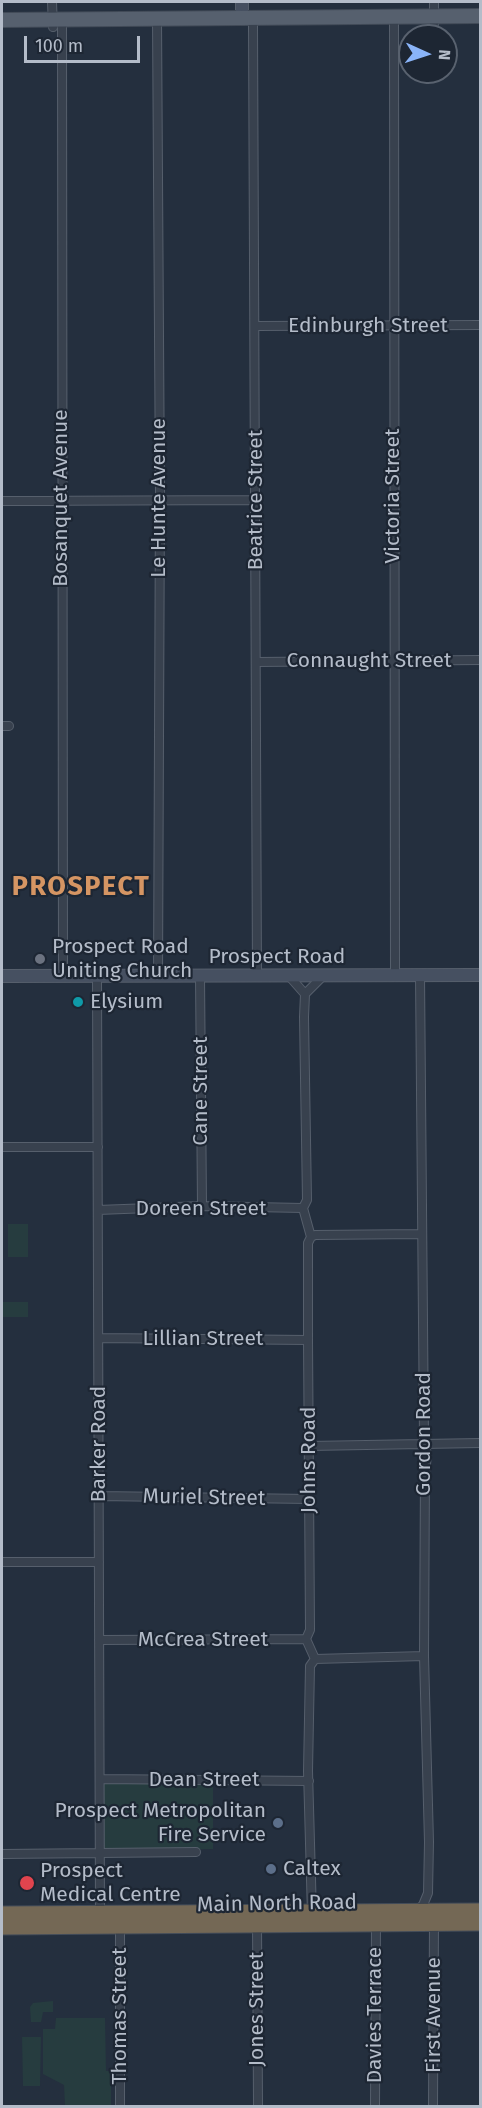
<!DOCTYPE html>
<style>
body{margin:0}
#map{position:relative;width:482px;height:2108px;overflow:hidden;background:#242f3e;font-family:"Fira Sans",sans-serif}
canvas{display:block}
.frame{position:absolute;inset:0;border:3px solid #b4bcc9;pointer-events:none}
.north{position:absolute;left:398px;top:24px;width:60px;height:60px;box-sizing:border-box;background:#1d2633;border:2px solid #59626f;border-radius:50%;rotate:93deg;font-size:16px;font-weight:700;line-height:24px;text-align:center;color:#b4bcc9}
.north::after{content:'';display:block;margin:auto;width:21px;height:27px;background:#8ab4f8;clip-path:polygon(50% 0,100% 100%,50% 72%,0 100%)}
.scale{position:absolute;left:24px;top:36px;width:116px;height:27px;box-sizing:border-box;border:3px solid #b4bcc9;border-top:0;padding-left:8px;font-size:18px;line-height:21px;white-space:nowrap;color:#b4bcc9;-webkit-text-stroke:4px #1d2633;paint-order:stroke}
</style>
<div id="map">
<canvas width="482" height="2108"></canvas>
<div class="frame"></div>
<div class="north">N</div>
<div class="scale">100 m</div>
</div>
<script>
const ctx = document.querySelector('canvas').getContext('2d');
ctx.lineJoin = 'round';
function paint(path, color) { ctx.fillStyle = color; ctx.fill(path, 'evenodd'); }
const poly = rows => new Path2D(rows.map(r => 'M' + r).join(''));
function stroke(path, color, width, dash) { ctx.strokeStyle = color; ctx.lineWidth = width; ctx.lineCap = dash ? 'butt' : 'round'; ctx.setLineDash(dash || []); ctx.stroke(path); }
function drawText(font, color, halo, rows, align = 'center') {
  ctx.font = font + ' "Fira Sans",sans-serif'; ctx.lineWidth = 4.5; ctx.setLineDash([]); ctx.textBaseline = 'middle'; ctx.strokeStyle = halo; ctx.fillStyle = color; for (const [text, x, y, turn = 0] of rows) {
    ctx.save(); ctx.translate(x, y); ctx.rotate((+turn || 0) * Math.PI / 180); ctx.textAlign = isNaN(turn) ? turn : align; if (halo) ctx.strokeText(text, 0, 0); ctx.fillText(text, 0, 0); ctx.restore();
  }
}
paint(poly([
 [8,1224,28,1224,28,1257,8,1257],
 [2,1302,28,1302,28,1317,2,1317],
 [101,1782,213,1784,213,1849,102,1851],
 [53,2001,53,2012,43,2012,41,2022,31,2022,30,2007,33,2003],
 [56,2018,105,2018,106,2071,111,2071,111,2106,65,2106,64,2085,43,2074,43,2029,55,2029],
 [22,2037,41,2037,40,2086,23,2086]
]), '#263c3f');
const street = poly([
 [52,2,53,27],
 [394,16,395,975],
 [157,18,160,495,158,977],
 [62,19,63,976],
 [434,24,434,2],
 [253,25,257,976],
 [256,326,480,325],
 [2,501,257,500],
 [257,662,480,660],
 [2,726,9,726],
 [97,976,100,1913],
 [200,976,202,1206],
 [290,977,305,994],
 [2,1147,98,1147],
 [98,1210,202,1206,303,1208],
 [311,1237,315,1235,421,1234],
 [99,1338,308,1340],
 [309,1446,480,1443],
 [99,1496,309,1499],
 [2,1562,99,1562],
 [99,1640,306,1639],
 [315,1659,424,1656],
 [100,1779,309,1781],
 [100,1853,196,1852],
 [2,1854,100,1853],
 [416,1911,423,1905,428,1893,429,1842,424,1656,425,1473,427,1455,424,1438,420,975],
 [312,1915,308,1771,310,1666,315,1659,306,1639,310,1630,308,1340,308,1243,311,1237,303,1208,307,1200,304,1017,305,994,322,977],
 [257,1921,258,2106],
 [120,2106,120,1926],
 [375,2106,376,1924],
 [433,2106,434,1923]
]);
const secondary = poly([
 [242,2,242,17],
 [2,976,480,975]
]);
const primary = poly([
 [2,20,480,16]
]);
const highway = poly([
 [2,1914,480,1911],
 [2,1927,480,1923]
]);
stroke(street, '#565f6c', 10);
stroke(secondary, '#565f6c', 14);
stroke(primary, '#414a57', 16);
stroke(highway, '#434c59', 17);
stroke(street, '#38414e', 8);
stroke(secondary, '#465061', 12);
stroke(primary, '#56606e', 14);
stroke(highway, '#746855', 15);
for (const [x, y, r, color] of [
 [40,959,6,"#6b7280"],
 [78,1002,6,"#0f9aa8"],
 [278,1823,6,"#5c6f8a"],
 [271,1869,6,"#5c6f8a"],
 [27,1883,8,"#e0444e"]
]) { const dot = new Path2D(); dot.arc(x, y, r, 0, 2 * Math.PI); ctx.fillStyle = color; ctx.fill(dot); stroke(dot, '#1d2633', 2); }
drawText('21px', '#b4bcc9', '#1d2633', [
 ["Edinburgh Street",368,326],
 ["Victoria Street",393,496,-90],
 ["Bosanquet Avenue",61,498,-90],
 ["Le Hunte Avenue",159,498,-90],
 ["Beatrice Street",256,500,-90],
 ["Connaught Street",369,661],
 ["Prospect Road",277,957],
 ["Cane Street",201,1091,-90],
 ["Doreen Street",201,1209],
 ["Lillian Street",203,1339],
 ["Gordon Road",424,1434,-90],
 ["Barker Road",99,1444,-90],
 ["Johns Road",309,1460,-90],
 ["Muriel Street",204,1498,1],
 ["McCrea Street",203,1640],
 ["Dean Street",204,1780],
 ["Main North Road",277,1904,-1],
 ["Jones Street",257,2009,-90],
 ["Davies Terrace",375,2015,-90],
 ["First Avenue",434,2015,-90],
 ["Thomas Street",120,2016,-90]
]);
drawText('21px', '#b4bcc9', '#1d2633', [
 ["Prospect Road",52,947],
 ["Uniting Church",52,971],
 ["Elysium",90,1002],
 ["Prospect Metropolitan",266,1811,"right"],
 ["Fire Service",266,1835,"right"],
 ["Caltex",283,1869],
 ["Prospect",40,1871],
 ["Medical Centre",40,1895]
], 'left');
ctx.letterSpacing = '1.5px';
drawText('bold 27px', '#d59563', '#1d2633', [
 ["PROSPECT",81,887]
]);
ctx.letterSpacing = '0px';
</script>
